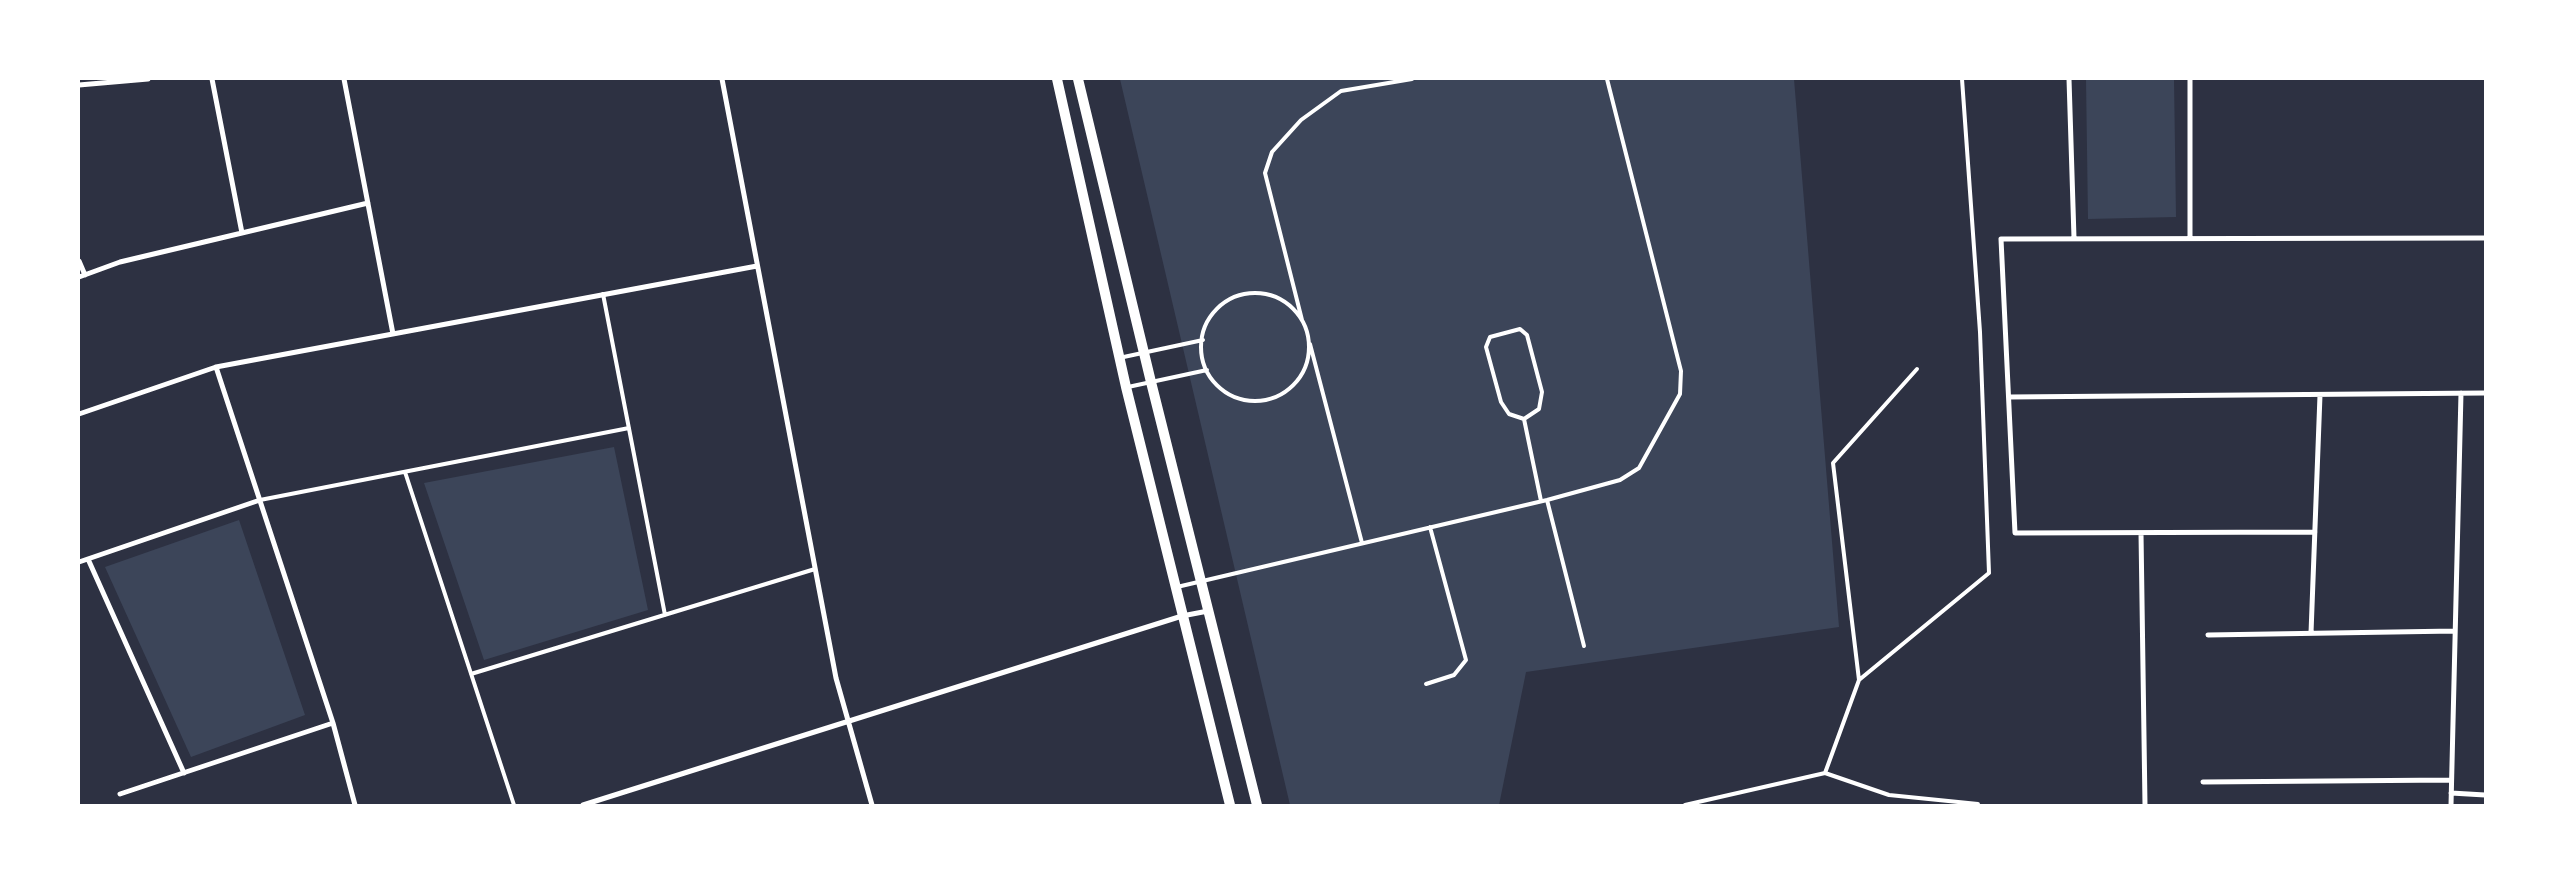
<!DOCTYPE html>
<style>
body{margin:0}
#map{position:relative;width:2564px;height:884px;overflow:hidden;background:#2d3142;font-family:Manrope,sans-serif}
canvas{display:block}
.frame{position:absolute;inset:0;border:80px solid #fff;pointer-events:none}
</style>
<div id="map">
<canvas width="2564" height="884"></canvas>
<div class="frame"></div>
</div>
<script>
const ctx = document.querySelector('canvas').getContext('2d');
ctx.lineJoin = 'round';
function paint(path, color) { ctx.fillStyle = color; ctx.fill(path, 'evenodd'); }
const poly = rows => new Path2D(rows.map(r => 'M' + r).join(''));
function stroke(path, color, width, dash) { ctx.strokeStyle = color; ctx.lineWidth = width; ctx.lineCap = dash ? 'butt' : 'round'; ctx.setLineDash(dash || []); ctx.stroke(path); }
paint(poly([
 [1120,79,1794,79,1839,627,1526,672,1499,805,1290,805],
 [2086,79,2174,79,2176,217,2088,219],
 [614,447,648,610,484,660,424,483],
 [239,520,305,715,191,757,105,567]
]), '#3c4559');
stroke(poly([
 '1201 347a54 54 0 1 1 108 0a54 54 0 1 1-108 0Z',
 [603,294,665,615],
 [1302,320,1265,173,1272,152,1301,120,1341,91,1412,79],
 [1310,344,1362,543],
 [1119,358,1203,340],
 [1128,387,1207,370],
 [1524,419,1539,409,1542,392,1527,335,1520,329,1490,337,1486,347,1501,402,1509,414,1524,419,1541,501],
 [405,472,514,805],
 [260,500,629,428],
 [1547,500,1584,646],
 [1177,587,1547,500,1620,480,1639,468,1680,394,1681,371,1607,79],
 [471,674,815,569],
 [1859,680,1833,463,1917,369],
 [1426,684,1454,675,1466,660,1430,527],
 [1825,773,1859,680,1989,573,1980,332,1962,79],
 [1685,805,1825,773,1889,795,1978,804]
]), '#fff', 4);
stroke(poly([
 [212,79,242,233],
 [344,79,393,334],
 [722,79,836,678,872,805],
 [2069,79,2074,238],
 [2190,79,2190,238],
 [79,85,148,79],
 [79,261,85,275],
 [79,277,120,262,368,203],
 [216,367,333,723,355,805],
 [2009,397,2485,393],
 [79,414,216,367,757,266],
 [2315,532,2015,533,2001,239,2485,238],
 [2141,533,2145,805],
 [88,559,184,773],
 [79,562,260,500],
 [2311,633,2320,395],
 [2208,635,2455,631],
 [2203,782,2451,780],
 [2451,793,2485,795],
 [120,794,333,723],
 [583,805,1182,616,1208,611],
 [2451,805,2461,393]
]), '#fff', 5);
stroke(poly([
 [1057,79,1126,387,1230,805],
 [1078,79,1151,382,1257,805]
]), '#fff', 10);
</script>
